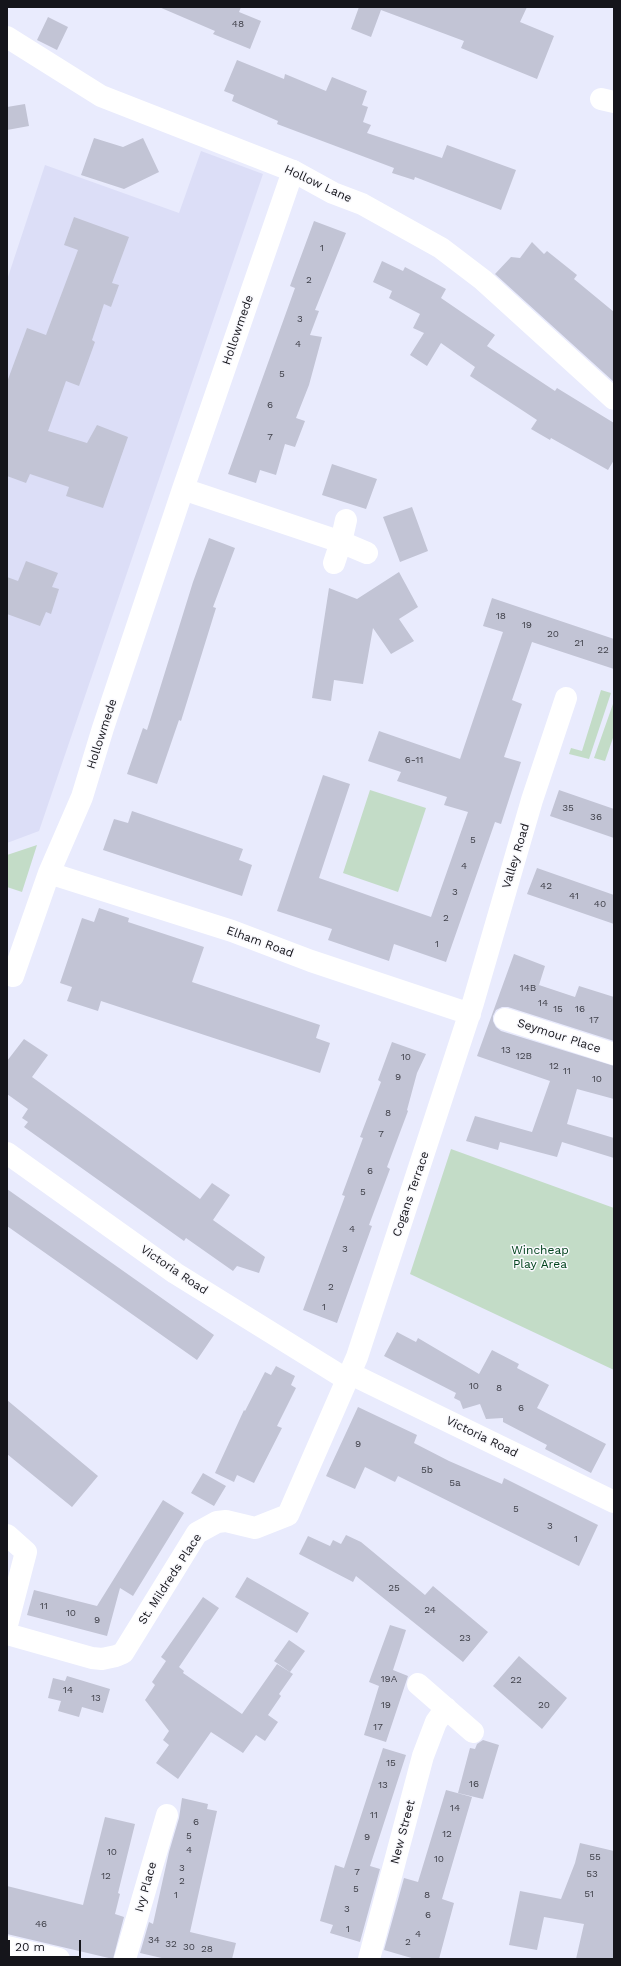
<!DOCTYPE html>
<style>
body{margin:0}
#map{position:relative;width:621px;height:1966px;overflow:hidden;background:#e9ebfd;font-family:"Work Sans",sans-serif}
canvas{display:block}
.frame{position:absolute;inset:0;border:8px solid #15151b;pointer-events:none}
.scale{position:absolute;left:8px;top:1940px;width:73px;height:18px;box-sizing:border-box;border:2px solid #15151b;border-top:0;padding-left:5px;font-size:12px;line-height:14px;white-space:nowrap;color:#15151b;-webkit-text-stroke:3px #f9f9fd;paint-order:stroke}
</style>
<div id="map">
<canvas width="621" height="1966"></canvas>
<div class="frame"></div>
<div class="scale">20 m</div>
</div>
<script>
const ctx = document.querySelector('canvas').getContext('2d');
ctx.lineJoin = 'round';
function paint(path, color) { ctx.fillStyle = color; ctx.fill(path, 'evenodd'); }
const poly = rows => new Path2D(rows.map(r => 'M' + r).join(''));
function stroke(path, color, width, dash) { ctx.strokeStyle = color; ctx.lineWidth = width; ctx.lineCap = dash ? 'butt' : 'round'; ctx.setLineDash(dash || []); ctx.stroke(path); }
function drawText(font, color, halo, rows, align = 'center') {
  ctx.font = font + ' "Work Sans",sans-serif'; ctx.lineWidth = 3; ctx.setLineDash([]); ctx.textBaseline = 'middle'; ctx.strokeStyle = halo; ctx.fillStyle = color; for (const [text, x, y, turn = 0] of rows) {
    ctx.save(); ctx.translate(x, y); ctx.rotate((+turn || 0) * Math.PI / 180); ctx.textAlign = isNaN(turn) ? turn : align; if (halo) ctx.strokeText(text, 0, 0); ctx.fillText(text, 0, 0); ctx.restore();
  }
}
paint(poly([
 [201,151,263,174,39,831,7,843,7,280,45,165,179,213]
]), '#dcdef7');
paint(poly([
 [601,690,611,693,589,759,569,754,571,748,582,751],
 [614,701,614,735,605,761,594,758],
 [370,790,426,808,398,892,343,873],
 [37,845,22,892,7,887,7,855],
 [451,1149,614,1208,614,1370,410,1274]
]), '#c3dcc7');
paint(poly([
 [159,7,241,7,239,12,261,21,250,49,213,34,215,31],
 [359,7,527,7,520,22,554,36,537,79,461,48,464,41,381,10,371,37,351,29],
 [48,17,68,27,57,50,37,40],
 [237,60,284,79,285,74,326,91,332,77,367,91,362,105,368,107,363,122,371,125,367,133,442,158,447,145,516,170,501,210,415,177,414,180,392,173,394,168,277,124,278,121,232,101,234,95,224,91],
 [25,104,29,126,7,130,7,107],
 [94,138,123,147,143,138,159,172,124,189,81,175],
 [74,217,129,237,112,283,119,285,111,307,104,304,92,340,95,342,79,386,66,381,48,431,87,443,97,425,128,437,103,508,66,496,69,487,30,474,26,483,7,476,7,382,27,328,46,335,78,250,64,245],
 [314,221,346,233,315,310,319,311,310,335,322,337,309,385,296,418,305,421,295,447,285,444,276,475,260,470,256,483,228,474,295,288,290,286],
 [532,242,544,254,547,251,577,275,574,279,614,312,614,382,495,274,511,257,520,258],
 [382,261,403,271,405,267,446,289,441,298,495,335,487,346,555,391,557,388,614,423,614,460,608,470,551,438,550,440,531,429,537,420,470,376,475,367,441,343,427,366,410,355,424,333,413,328,420,314,389,298,392,291,373,282],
 [332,464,377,479,366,509,322,495],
 [412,507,428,551,400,562,383,517],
 [209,538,235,548,213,607,216,608,181,721,179,720,157,784,127,774,143,728,147,730,193,582],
 [26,561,58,573,52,587,59,589,51,614,46,612,40,626,7,614,7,577,18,581],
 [399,572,418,607,399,619,414,641,391,654,373,628,363,684,334,680,331,701,312,698,329,588,357,599],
 [492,598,614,639,614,669,532,642,512,700,522,704,504,757,521,762,501,824,495,822,446,962,394,944,389,961,328,940,332,929,277,911,323,775,350,784,319,878,431,917,468,812,444,805,447,797,397,781,401,772,368,761,379,731,460,759,503,632,483,626],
 [559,790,614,809,614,838,550,816],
 [132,811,243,849,239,860,252,865,242,896,103,850,114,819,128,823],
 [537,868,614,895,614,924,527,894],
 [99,908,129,918,128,922,204,947,192,982,320,1025,316,1038,330,1043,320,1073,101,1001,98,1011,67,1001,72,987,60,983,82,918,94,922],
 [514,954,545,966,539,985,575,997,579,986,614,997,614,1041,508,1007,502,1007,496,1010,493,1016,493,1021,496,1027,501,1031,614,1066,614,1099,577,1089,567,1124,614,1138,614,1158,562,1142,557,1157,500,1142,498,1150,466,1141,475,1116,532,1132,550,1081,477,1056],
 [24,1039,48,1055,32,1077,200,1199,212,1183,230,1195,213,1220,265,1257,259,1273,237,1266,233,1271,186,1238,184,1241,24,1127,28,1122,22,1118,28,1109,7,1094,7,1061],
 [392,1042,426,1054,417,1073,407,1110,408,1111,387,1167,390,1169,369,1225,372,1226,337,1323,303,1310,345,1196,342,1195,363,1138,360,1137,381,1082,378,1080],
 [7,1189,214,1335,197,1360,7,1226],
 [397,1332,416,1342,418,1338,479,1374,492,1350,519,1364,517,1368,549,1385,537,1408,606,1444,591,1473,545,1449,547,1445,503,1422,503,1418,486,1419,480,1404,463,1409,460,1401,454,1398,456,1393,384,1356],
 [276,1366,295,1376,291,1385,296,1388,277,1426,282,1428,254,1483,237,1475,234,1482,215,1473,244,1410,245,1411,265,1372,271,1375],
 [7,1400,98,1476,72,1507,7,1454],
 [358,1407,417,1435,414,1443,449,1461,502,1484,504,1478,598,1525,579,1566,398,1476,395,1482,365,1467,355,1489,326,1476],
 [203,1473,226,1486,214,1506,191,1493],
 [163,1500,184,1513,133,1596,120,1588,107,1636,27,1615,34,1590,97,1606],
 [346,1535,361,1542,425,1595,433,1586,488,1632,463,1662,356,1576,353,1582,299,1554,308,1536,330,1546,333,1540,341,1544],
 [247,1577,309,1613,297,1633,235,1597],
 [203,1597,219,1608,179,1667,184,1671,183,1673,242,1714,277,1664,293,1674,279,1694,281,1696,268,1715,278,1722,265,1741,256,1735,243,1753,211,1732,178,1779,156,1763,169,1745,163,1740,169,1731,145,1700,155,1685,152,1682,166,1661,161,1657],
 [390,1625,406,1630,393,1670,408,1676,386,1742,364,1735,379,1686,369,1682],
 [289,1640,305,1651,290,1672,274,1661],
 [519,1656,567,1698,542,1729,493,1686],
 [67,1676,110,1689,103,1713,82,1707,79,1717,58,1711,61,1701,48,1698,53,1678,65,1681],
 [483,1740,499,1745,483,1799,458,1793,470,1748,475,1749,477,1744],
 [383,1748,406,1755,370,1866,380,1869,360,1942,330,1933,333,1925,320,1921,335,1865,344,1868],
 [446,1790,472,1797,442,1899,454,1903,439,1959,415,1959,384,1950,404,1878,418,1882],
 [182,1798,208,1804,207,1809,217,1811,190,1932,236,1943,232,1959,166,1959,140,1953,149,1922,153,1924,169,1852,179,1818],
 [105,1817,135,1824,118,1893,120,1894,115,1914,124,1917,113,1959,7,1934,7,1886,83,1905],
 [580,1843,614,1851,614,1959,576,1959,584,1924,544,1917,537,1950,509,1945,520,1891,561,1899,575,1863]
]), '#c2c4d5');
stroke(poly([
 [601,99,614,102],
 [183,489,341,542,367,553],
 [334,563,341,542,346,520],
 [49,873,232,931,311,961,470,1014],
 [13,976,49,873,82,797,103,728,183,489,293,171],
 [505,1019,614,1054],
 [7,1153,175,1273,346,1379],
 [349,1373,614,1502],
 [7,1535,26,1552,7,1625],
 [7,1634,92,1658,102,1659,116,1656,123,1653,197,1533,217,1522,226,1521,255,1528,288,1515,357,1357,473,1003,532,800,566,698],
 [418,1684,473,1732],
 [7,1947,59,1959],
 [125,1959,167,1815],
 [369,1959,423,1756,436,1722,446,1708]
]), '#fff', 22);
stroke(poly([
 [7,37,101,96,293,171,333,193,362,204,441,248,483,280,614,399]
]), '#fff', 22);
drawText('10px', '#40414a', null, [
 ["48",238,24],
 ["1",322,248],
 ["2",309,280],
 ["3",300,319],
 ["4",298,344],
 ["5",282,374],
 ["6",270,405],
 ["7",270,437],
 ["18",501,616],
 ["19",527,625],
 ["20",553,634],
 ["21",579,643],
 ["22",603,650],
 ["6-11",414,760],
 ["35",568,808],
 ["36",596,817],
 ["5",473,840],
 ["4",464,866],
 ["42",546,886],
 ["3",455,892],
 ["41",574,896],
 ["40",600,904],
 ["2",446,918],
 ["1",437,944],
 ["14B",528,988],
 ["14",543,1003],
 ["15",558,1009],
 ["16",580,1009],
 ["17",594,1020],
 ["13",506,1050],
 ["12B",524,1056],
 ["10",406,1057],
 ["12",554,1066],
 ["11",567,1071],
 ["9",398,1077],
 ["10",597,1079],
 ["8",388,1113],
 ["7",381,1134],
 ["6",370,1171],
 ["5",363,1192],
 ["4",352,1229],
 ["3",345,1249],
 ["2",331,1287],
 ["1",324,1307],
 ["10",474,1386],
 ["8",499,1388],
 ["6",521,1408],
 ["9",358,1444],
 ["5b",427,1470],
 ["5a",455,1483],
 ["5",516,1509],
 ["3",550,1526],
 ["1",576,1539],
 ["25",394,1588],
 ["11",44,1606],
 ["24",430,1610],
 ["10",71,1613],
 ["9",97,1620],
 ["23",465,1638],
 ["19A",389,1679],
 ["22",516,1680],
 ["14",68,1690],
 ["13",96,1698],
 ["19",386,1705],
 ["20",544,1705],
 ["17",378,1727],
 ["15",391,1763],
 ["16",474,1784],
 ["13",383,1785],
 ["14",455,1808],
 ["11",374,1815],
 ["6",196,1822],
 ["12",447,1834],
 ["5",189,1836],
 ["9",367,1837],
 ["4",189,1850],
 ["10",112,1852],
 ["55",595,1857],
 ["10",439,1859],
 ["3",182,1868],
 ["7",357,1872],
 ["53",592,1874],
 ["12",106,1876],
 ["2",182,1881],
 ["5",356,1889],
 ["51",589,1894],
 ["1",176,1895],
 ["8",427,1895],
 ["3",347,1909],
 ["6",428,1915],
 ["46",41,1924],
 ["1",348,1929],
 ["4",418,1934],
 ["34",154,1940],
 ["2",408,1942],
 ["32",171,1944],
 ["30",189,1947],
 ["28",207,1949]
]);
drawText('12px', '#15151b', '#f9f9fd', [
 ["Hollow Lane",318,184,25],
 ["Hollowmede",238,330,-71],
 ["Hollowmede",102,734,-72],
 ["Valley Road",516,856,-73],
 ["Elham Road",260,942,20],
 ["Seymour Place",559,1036,18],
 ["Cogans Terrace",411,1194,-71],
 ["Victoria Road",174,1270,34],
 ["Victoria Road",482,1437,26],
 ["St. Mildreds Place",170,1579,-57],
 ["New Street",403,1832,-75],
 ["Ivy Place",146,1887,-74]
]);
drawText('12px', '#00431c', '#f9f9fd', [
 ["Wincheap",540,1250],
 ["Play Area",540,1264]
]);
</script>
